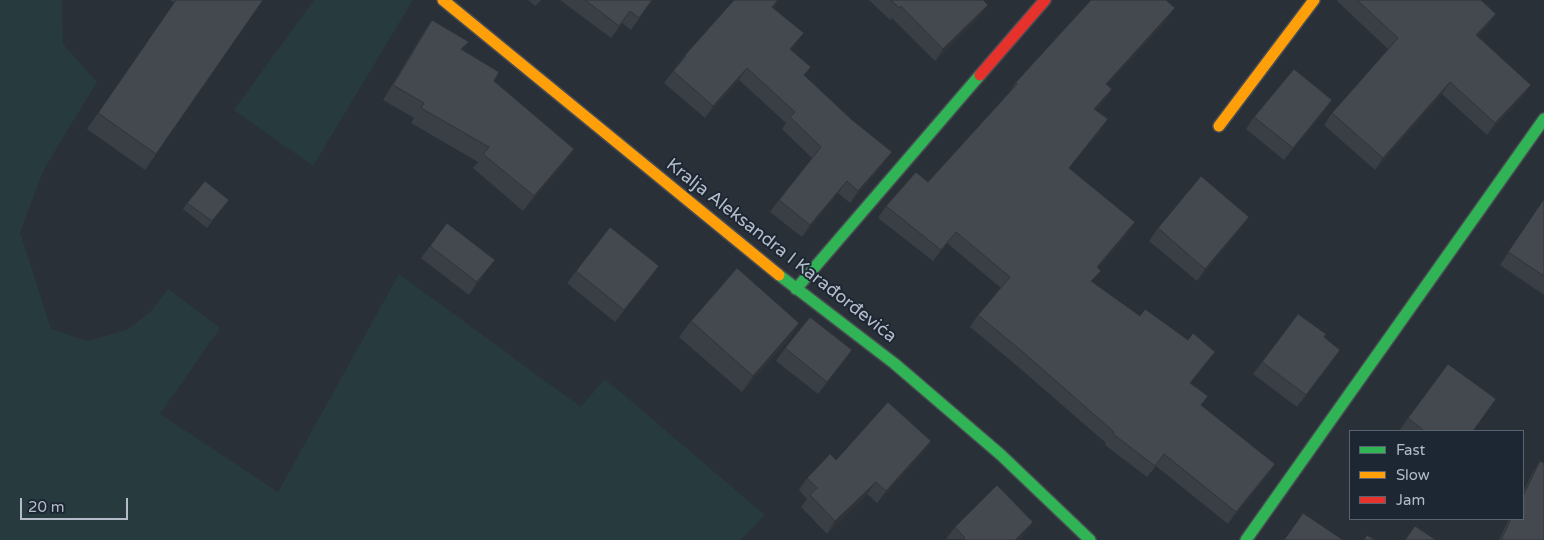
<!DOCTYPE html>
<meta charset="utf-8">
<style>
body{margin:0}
#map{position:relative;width:1544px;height:540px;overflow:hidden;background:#2a3038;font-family:"Varela Round",sans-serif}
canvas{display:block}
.legend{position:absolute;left:1349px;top:430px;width:175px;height:90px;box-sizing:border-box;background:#1d2633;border:1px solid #59626f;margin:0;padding:6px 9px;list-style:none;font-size:15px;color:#b4bcc9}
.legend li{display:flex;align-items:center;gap:10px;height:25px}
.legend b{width:25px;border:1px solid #59626f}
.scale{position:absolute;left:20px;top:498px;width:108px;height:22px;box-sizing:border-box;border:2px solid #b4bcc9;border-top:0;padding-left:6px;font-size:15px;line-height:18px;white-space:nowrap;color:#b4bcc9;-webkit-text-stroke:4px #1d2633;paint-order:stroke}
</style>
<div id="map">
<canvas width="1544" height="540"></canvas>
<ul class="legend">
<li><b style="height:6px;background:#30b455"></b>Fast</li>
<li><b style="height:6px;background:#ff9f0a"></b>Slow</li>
<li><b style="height:6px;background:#e5322d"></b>Jam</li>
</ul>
<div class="scale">20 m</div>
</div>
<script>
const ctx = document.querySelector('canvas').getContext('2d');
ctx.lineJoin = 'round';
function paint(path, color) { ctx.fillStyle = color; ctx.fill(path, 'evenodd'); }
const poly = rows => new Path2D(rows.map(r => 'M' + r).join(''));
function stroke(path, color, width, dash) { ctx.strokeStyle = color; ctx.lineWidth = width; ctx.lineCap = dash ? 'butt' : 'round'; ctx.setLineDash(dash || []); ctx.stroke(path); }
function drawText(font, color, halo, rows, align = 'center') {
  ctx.font = font + ' "Varela Round",sans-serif'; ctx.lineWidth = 4; ctx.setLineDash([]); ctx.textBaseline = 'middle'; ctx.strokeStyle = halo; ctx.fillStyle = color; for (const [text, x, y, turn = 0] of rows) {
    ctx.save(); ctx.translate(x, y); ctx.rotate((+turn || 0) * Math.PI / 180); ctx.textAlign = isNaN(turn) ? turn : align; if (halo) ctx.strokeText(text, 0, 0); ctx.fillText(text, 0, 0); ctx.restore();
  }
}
paint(poly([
 [0,0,62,0,63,44,97,82,44,169,20,232,51,329,87,341,129,329,151,311,168,289,220,328,160,414,278,492,399,274,581,407,605,379,765,515,740,540,0,540],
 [314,0,413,0,313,166,234,110]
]), '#273a3e');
const fast = poly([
 [779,275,895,364,1001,455,1090,540],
 [796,289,980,75],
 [1246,540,1544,119]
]);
const slow = poly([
 [443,0,779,275],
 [1219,126,1314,0]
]);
const jam = poly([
 [980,75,1045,0]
]);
stroke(fast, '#484c53', 14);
stroke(slow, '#484c53', 14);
stroke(jam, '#484c53', 14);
stroke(fast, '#30b455', 11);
stroke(slow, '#ff9f0a', 11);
stroke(jam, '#e5322d', 11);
paint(poly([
 [170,0,263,0,145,170,87,129,174,3],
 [528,0,541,0,535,6],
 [560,0,652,0,631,30,622,23,611,38],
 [780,0,773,8,795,45,791,50,805,76,851,119,892,152,883,164,850,203,838,193,802,237,770,212,779,200,812,158,782,129,786,123,739,80,705,118,664,83,685,55],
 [869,0,983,0,988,5,979,17,935,61,892,18,890,20],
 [1338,0,1481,0,1496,14,1487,26,1478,36,1531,85,1522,97,1487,135,1442,94,1375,170,1324,125,1332,113,1388,49,1337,1],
 [432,20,494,81,574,149,564,163,523,211,473,168,478,162,411,123,414,118,383,100,422,35],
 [1167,20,1107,85,1112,89,1104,101,1096,110,1100,131,1069,168,1127,234,1098,268,1092,282,1140,316,1188,340,1215,352,1190,383,1201,406,1275,464,1267,476,1228,524,1156,466,1147,477,1105,445,1106,443,1016,365,970,327,978,315,1001,288,947,243,933,261,878,218,886,206,928,182,1008,94,1016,82],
 [1323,113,1284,160,1246,129,1254,117],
 [1544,199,1544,295,1500,265],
 [229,200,207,228,183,209,187,203],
 [1158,228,1240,229,1197,281,1149,241],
 [430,246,486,272,469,295,421,258],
 [576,271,650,279,615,322,567,283],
 [691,321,799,323,788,340,742,392,679,337],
 [1324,337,1332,362,1297,407,1253,374,1262,362],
 [785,348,852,350,843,363,818,394,776,361],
 [1496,399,1473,431,1399,431,1408,418],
 [931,441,923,453,877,503,867,494,827,534,801,507,807,499,799,490,807,478,836,460],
 [1540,461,1544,540,1499,540,1509,519,1523,519,1523,492,1533,472],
 [1033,522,1024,534,1018,540,946,539,955,527]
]), '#3a3f45');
paint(poly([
 [778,0,780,0,764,19,772,7],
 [988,5,979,17,935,61,943,49],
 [1175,8,1167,20,1098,95,1106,84],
 [1496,14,1487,26,1468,47,1476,35],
 [804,33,795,45,782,61,790,49],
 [469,42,459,56,461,49],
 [747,68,739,80,705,118,713,106],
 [1450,82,1442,94,1375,170,1383,158],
 [1531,85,1522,97,1487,135,1495,123],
 [1112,89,1104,101,1086,121,1094,109],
 [1332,100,1323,113,1284,160,1293,148],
 [1108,119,1100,131,1061,179,1069,168],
 [574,149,564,163,523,211,534,196],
 [892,152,883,164,850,203,858,191],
 [847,181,838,193,802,237,810,225],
 [1249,217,1240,229,1197,281,1205,269],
 [1135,222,1127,234,1089,279,1097,267],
 [495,260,486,272,469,295,477,282],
 [659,266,650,279,615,322,624,310],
 [799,323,788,340,742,392,753,376],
 [852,350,843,363,818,394,827,382],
 [1340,350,1332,362,1297,407,1306,395],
 [1215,352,1207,363,1182,394,1190,383],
 [931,441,923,453,877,503,886,491],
 [1275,464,1267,476,1228,524,1236,512],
 [876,482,867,494,827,534,835,521],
 [1033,522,1024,534,1018,540,1015,540]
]), '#303338');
const building = poly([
 [176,0,263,0,156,154,98,113,176,0],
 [585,0,652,0,639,18,630,11,619,26,585,0],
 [734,0,778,0,772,7,804,33,790,49,811,67,804,75,851,119,892,152,858,191,847,181,810,225,779,200,821,147,790,117,795,112,747,68,713,106,673,71,686,56,685,55,734,0],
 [891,0,983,0,988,5,943,49,901,6,899,8,891,0],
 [1091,0,1166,0,1175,8,1106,84,1112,89,1094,109,1108,119,1069,168,1135,222,1097,267,1101,271,1091,281,1140,316,1145,309,1188,340,1193,333,1215,352,1190,383,1208,396,1201,405,1275,464,1236,512,1164,454,1155,466,1113,434,1114,432,1024,353,978,315,1010,277,956,232,941,250,886,206,916,172,928,182,1017,84,1016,82,1091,0],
 [1357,0,1481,0,1496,14,1476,35,1531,85,1495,123,1450,82,1383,158,1332,113,1398,38,1357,0],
 [432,20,469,42,461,49,499,72,494,81,574,149,534,196,483,154,489,147,421,108,424,103,393,85,432,20],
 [1294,69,1332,100,1293,148,1254,117,1294,69],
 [1201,176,1249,217,1205,269,1158,228,1201,176],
 [205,181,229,200,212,221,187,203,205,181],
 [1544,199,1544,276,1508,252,1544,199],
 [447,223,495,260,477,282,430,246,447,223],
 [610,227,659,266,624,310,576,271,610,227],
 [737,268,799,323,753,376,691,321,737,268],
 [1298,314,1326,334,1324,337,1340,350,1306,395,1262,362,1298,314],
 [810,317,852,350,827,382,785,348,810,317],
 [1448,364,1496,399,1473,431,1422,431,1423,430,1408,418,1448,364],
 [888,402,931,441,886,491,876,482,835,521,810,495,817,488,807,478,830,454,836,460,888,402],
 [1540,461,1544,463,1544,540,1501,540,1511,519,1523,519,1523,496,1540,461],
 [997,485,1033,522,1015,540,963,540,965,538,955,527,997,485],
 [1303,513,1343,540,1284,540,1303,513],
 [1415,526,1436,540,1405,540,1415,526],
 [1367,535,1375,540,1364,540,1367,535]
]);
paint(building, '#444950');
stroke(building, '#303338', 1);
drawText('18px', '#b4bcc9', '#1d2633', [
 ["Kralja Aleksandra I Karađorđevića",781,251,38]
]);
</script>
